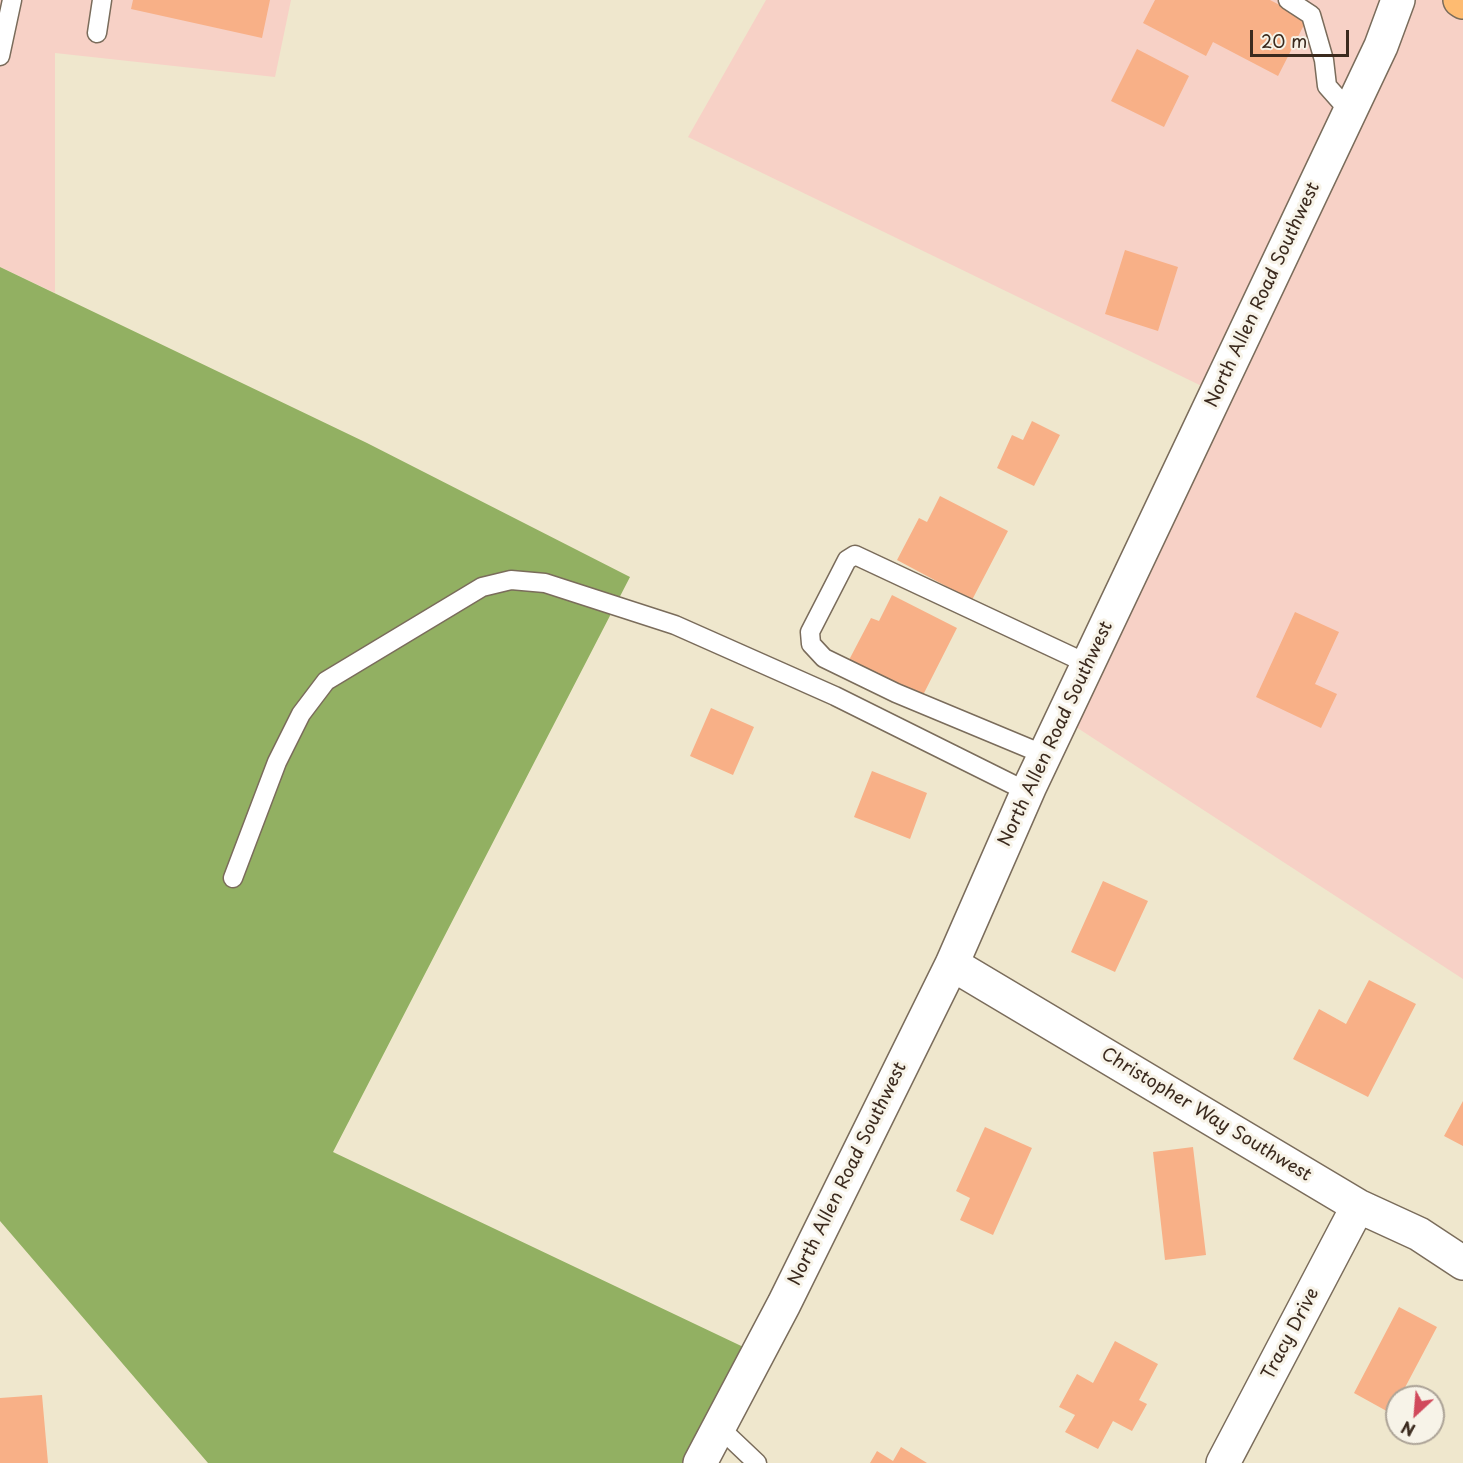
<!DOCTYPE html>
<style>
body{margin:0}
#map{position:relative;width:1463px;height:1463px;overflow:hidden;background:#efe7cd;font-family:"Playpen Sans",sans-serif}
canvas{display:block}
.north{position:absolute;left:1385px;top:1385px;width:60px;height:60px;box-sizing:border-box;background:#f7f3e8;border:2px solid #aca397;border-radius:50%;rotate:206deg;font-size:16px;font-weight:700;line-height:24px;text-align:center;color:#3b2a1e}
.north::after{content:'';display:block;margin:auto;width:21px;height:27px;background:#d1495b;clip-path:polygon(50% 0,100% 100%,50% 72%,0 100%)}
.scale{position:absolute;left:1250px;top:30px;width:99px;height:27px;box-sizing:border-box;border:3px solid #3b2a1e;border-top:0;padding-left:8px;font-size:18px;line-height:21px;white-space:nowrap;color:#3b2a1e;-webkit-text-stroke:4px #f7f3e8;paint-order:stroke}
</style>
<div id="map">
<canvas width="1463" height="1463"></canvas>
<div class="north">N</div>
<div class="scale">20 m</div>
</div>
<script>
const ctx = document.querySelector('canvas').getContext('2d');
ctx.lineJoin = 'round';
function paint(path, color) { ctx.fillStyle = color; ctx.fill(path, 'evenodd'); }
const poly = rows => new Path2D(rows.map(r => 'M' + r).join(''));
function stroke(path, color, width, dash) { ctx.strokeStyle = color; ctx.lineWidth = width; ctx.lineCap = dash ? 'butt' : 'round'; ctx.setLineDash(dash || []); ctx.stroke(path); }
function drawText(font, color, halo, rows, align = 'center') {
  ctx.font = font + ' "Playpen Sans",sans-serif'; ctx.lineWidth = 6; ctx.setLineDash([]); ctx.textBaseline = 'middle'; ctx.strokeStyle = halo; ctx.fillStyle = color; for (const [text, x, y, turn = 0] of rows) {
    ctx.save(); ctx.translate(x, y); ctx.rotate((+turn || 0) * Math.PI / 180); ctx.textAlign = isNaN(turn) ? turn : align; if (halo) ctx.strokeText(text, 0, 0); ctx.fillText(text, 0, 0); ctx.restore();
  }
}
paint(poly([
 [0,0,291,0,275,77,55,53,55,293,0,267],
 [766,0,1463,0,1463,979,1076,727,1212,391,688,137]
]), '#f7d1c6');
paint(poly([
 [0,267,367,443,630,577,333,1152,756,1353,702,1463,208,1463,0,1221]
]), '#92b062');
paint(poly([
 [133,0,270,0,262,38,131,9],
 [1155,0,1270,0,1307,19,1278,76,1213,42,1206,56,1143,23],
 [1137,49,1189,76,1164,127,1111,101],
 [1125,250,1178,267,1158,331,1105,314],
 [1032,421,1060,435,1034,486,997,468,1012,435,1023,440],
 [940,496,1008,531,972,600,897,560,919,518,927,522],
 [892,595,957,628,922,697,849,660,871,618,879,621],
 [1295,612,1339,632,1315,684,1337,694,1321,728,1256,697],
 [711,708,754,727,733,775,690,756],
 [872,771,927,793,910,839,854,817],
 [1103,881,1148,901,1115,972,1071,952],
 [1369,980,1416,1004,1368,1097,1293,1059,1319,1009,1346,1024],
 [1463,1101,1463,1146,1444,1136],
 [985,1127,1032,1148,993,1235,960,1220,970,1198,956,1191],
 [1193,1147,1206,1255,1165,1260,1153,1152],
 [1399,1307,1437,1327,1400,1397,1397,1397,1392,1414,1354,1393],
 [1115,1341,1158,1364,1139,1400,1147,1404,1132,1431,1113,1421,1098,1449,1065,1432,1075,1415,1059,1407,1077,1374,1093,1383],
 [42,1395,48,1463,0,1463,0,1398],
 [901,1447,927,1463,870,1463,877,1451,893,1461]
]), '#f8b087');
const service = poly([
 [1288,0,1311,15,1324,60,1327,86,1350,112],
 [97,33,102,0],
 [0,56,12,0],
 [1045,755,896,693,824,658,811,644,810,632,847,560,855,555,1088,664],
 [233,878,277,762,301,714,326,681,482,587,511,580,545,583,675,625,835,696,1028,792],
 [719,1427,757,1463]
]);
const minor = poly([
 [952,964,1358,1206,1419,1234,1463,1263],
 [700,1463,784,1304,952,964,1030,786,1381,46,1398,0],
 [1223,1463,1358,1206]
]);
const primary = poly([
 [1460,0,1463,2]
]);
stroke(service, '#7a6c5b', 21);
stroke(minor, '#7a6c5b', 36);
stroke(primary, '#7a6c5b', 36);
stroke(service, '#fff', 18);
stroke(minor, '#fff', 33);
stroke(primary, '#febb71', 33);
drawText('18px', '#3b2a1e', '#f7f3e8', [
 ["North Allen Road Southwest",1263,295,-65],
 ["North Allen Road Southwest",1056,734,-65],
 ["Christopher Way Southwest",1206,1115,31],
 ["North Allen Road Southwest",848,1174,-64],
 ["Tracy Drive",1291,1334,-62]
]);
</script>
